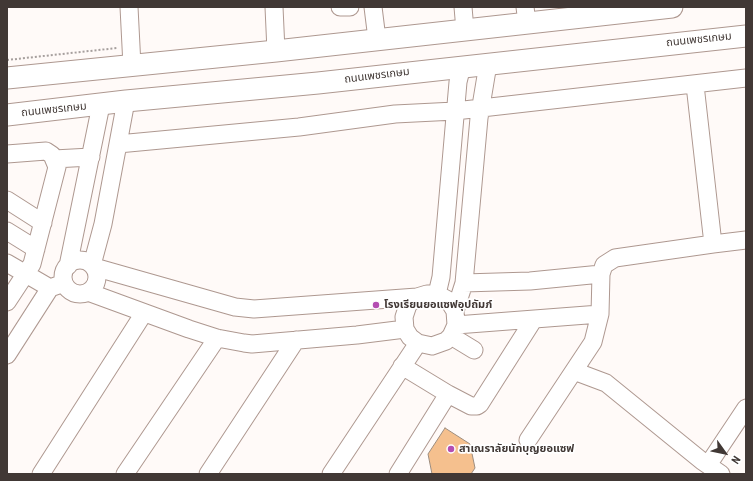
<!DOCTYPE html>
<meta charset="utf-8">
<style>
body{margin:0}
#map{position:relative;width:753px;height:481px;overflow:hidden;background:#fffaf8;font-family:"Roboto Condensed",sans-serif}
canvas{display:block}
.frame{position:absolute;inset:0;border:8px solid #413835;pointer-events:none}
.north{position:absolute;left:705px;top:433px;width:40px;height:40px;-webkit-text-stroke:3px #fff;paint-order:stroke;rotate:123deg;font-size:11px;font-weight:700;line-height:16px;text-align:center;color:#413835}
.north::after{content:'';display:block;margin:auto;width:14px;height:18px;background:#413835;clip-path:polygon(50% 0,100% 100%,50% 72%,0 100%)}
</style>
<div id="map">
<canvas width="753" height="481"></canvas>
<div class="frame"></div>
<div class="north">N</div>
</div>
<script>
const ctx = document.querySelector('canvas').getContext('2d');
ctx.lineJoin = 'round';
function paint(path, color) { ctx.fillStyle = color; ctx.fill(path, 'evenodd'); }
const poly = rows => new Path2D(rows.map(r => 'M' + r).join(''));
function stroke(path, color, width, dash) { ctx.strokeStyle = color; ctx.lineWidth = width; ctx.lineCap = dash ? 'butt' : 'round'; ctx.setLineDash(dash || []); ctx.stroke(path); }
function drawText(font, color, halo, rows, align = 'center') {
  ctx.font = font + ' "Roboto Condensed","Noto Sans Thai",sans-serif'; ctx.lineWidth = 3.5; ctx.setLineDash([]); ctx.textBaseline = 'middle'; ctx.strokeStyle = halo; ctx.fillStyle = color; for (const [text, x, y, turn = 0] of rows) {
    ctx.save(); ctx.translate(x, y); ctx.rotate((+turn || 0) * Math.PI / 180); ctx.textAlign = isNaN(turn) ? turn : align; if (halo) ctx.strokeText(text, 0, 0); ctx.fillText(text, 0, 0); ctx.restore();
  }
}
const building = poly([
 [445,428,470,444,475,468,471,474,432,474,428,454,445,428]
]);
paint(building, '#f5c08e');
stroke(building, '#9d8d7f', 1);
const minor = poly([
 [129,7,132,66],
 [274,7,276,51],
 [340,7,350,7],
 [373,7,377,39],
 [463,7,465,30],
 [525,7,527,23],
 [118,144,299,127,395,114,455,111,746,78],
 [7,154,46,151,52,155,57,167,32,264,7,302],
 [54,159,91,157],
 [7,200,43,223],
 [7,231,36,249],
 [713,244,746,240],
 '63 277a17 17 0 1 1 34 0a17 17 0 1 1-34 0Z',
 [7,263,50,288],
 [92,265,103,224,126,101],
 [68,266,101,105],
 [94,267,235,307,254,309,417,297],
 [464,283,530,281,601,274],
 [88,292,189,329,217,338,244,343,252,344,357,335,405,329],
 [437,294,441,277,458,82,462,66],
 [455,311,448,300,437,294,427,294,417,297,408,305,404,317,405,329,410,337,418,343,432,346,446,341,451,336,456,325,455,311,464,283,479,118,488,64],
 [456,325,600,314],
 [451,336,474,350],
 [7,355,50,288,64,283],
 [402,366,448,394,471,406,477,406,480,404,534,319],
 [574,371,606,383,702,461,721,474],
 [528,440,593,342,600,314,601,274,604,265,615,258,713,244,695,85],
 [708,465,746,408],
 [41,474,144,313],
 [125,474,217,338],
 [208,474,296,340],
 [331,474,418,343],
 [398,474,448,394]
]);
const major = poly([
 [7,78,276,51,672,7],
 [7,115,126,101,318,83,746,36]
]);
stroke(minor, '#ae9890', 19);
stroke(major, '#ae9890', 23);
stroke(poly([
 [7,60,117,48]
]), '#a69f9d', 2, [2, 2]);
stroke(minor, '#fff', 17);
stroke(major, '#fff', 21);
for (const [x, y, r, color] of [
 [376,305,4,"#b44eb2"],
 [451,449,4,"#b44eb2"]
]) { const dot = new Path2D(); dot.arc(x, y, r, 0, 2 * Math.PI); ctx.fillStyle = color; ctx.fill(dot); stroke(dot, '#fff', 1.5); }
drawText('11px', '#413835', '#fff', [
 ["ถนนเพชรเกษม",699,40,-6],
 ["ถนนเพชรเกษม",377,76,-7],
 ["ถนนเพชรเกษม",54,110,-6]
]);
drawText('bold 11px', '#413835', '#fff', [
 ["โรงเรียนยอแซฟอุปถัมภ์",384,305],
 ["สาเณราลัยนักบุญยอแซฟ",459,449]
], 'left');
</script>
